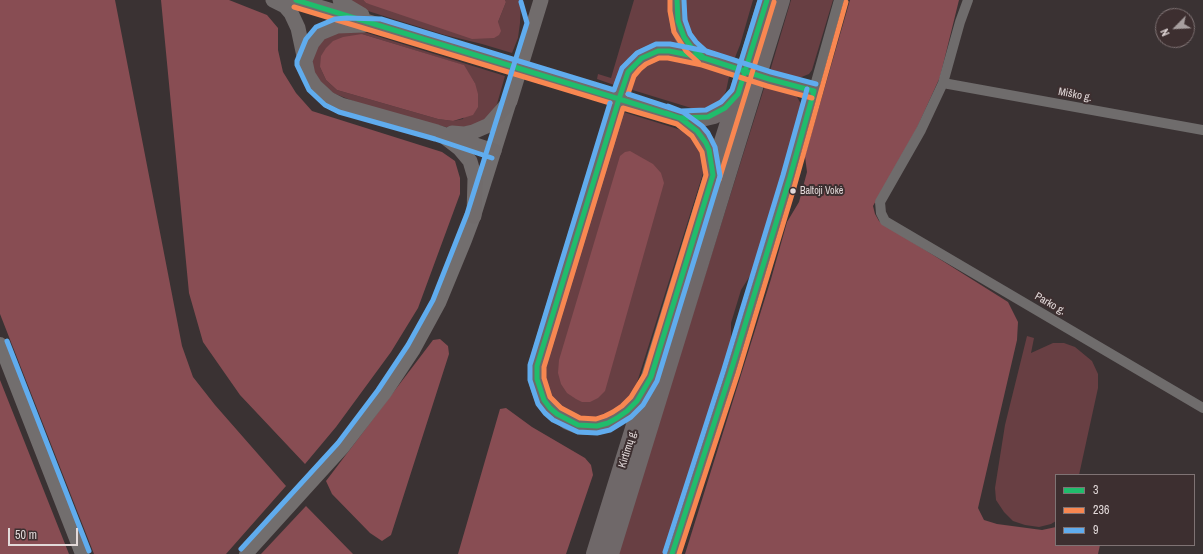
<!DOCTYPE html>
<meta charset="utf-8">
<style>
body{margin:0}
#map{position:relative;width:1203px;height:554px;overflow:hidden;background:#3a3233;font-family:"Archivo Narrow",sans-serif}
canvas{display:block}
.legend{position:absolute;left:1055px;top:474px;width:140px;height:72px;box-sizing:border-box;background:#3d2f30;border:1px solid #7f7374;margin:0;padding:5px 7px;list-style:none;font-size:12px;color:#e2d9d9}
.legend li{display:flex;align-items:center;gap:8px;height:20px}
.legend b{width:20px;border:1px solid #7f7374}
.north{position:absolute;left:1155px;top:8px;width:40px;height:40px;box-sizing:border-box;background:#3d2f30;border:1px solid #7f7374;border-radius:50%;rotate:246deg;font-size:11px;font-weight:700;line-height:16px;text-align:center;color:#e2d9d9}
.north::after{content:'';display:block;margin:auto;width:14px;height:18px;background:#a79f9f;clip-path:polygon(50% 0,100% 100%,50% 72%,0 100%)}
.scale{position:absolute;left:8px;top:528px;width:70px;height:18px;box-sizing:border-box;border:2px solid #e2d9d9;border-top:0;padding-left:5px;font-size:12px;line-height:14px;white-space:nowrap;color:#e2d9d9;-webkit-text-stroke:3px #3d2f30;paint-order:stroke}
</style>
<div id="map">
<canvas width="1203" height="554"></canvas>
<ul class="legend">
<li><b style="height:5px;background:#20bc6c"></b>3</li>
<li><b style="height:5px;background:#f88751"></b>236</li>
<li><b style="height:5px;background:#60acee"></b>9</li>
</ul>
<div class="north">N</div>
<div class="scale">50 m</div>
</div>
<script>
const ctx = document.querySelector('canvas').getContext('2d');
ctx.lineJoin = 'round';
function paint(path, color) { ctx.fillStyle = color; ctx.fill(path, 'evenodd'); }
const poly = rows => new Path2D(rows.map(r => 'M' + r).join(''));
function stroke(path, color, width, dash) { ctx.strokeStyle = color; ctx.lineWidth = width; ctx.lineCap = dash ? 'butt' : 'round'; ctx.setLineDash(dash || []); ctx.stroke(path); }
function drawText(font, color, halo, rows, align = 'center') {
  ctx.font = font + ' "Archivo Narrow",sans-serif'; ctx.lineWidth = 4; ctx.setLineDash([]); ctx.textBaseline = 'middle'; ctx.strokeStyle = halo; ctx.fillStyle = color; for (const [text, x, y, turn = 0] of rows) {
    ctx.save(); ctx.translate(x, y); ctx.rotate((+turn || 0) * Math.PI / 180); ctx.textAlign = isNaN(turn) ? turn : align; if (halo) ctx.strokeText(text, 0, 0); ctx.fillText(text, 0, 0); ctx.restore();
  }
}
paint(poly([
 [349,0,363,0,366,3,498,22,506,2,505,0,521,0,520,23,518,38,512,53,482,44,445,35,371,12,356,6],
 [634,0,673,0,682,44,670,45,617,86,597,79,598,74,611,78],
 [683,0,753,0,740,45,734,60,695,46,681,4],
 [791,0,833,0,812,70,809,74,799,78,770,71],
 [364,32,505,76,497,104,491,114,483,122,473,126,450,128,429,123,358,103,333,93,319,80,314,72,311,53,330,33],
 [362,34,463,65,475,83,463,119,453,121,438,119,337,90,326,80,320,67],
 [661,55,730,72,726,91,721,101,701,111,626,88,632,74],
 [766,82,796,95,801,104,801,113,753,271,741,290,731,323,731,346,677,519,664,554,617,554],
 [620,111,694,134,698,138,705,167,633,395,630,401,594,422,557,409,541,376],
 [1027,336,1034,338,1031,353,1053,343,1064,343,1075,347,1092,361,1098,374,1098,388,1079,475,1056,475,1056,521,1051,524,1039,527,1025,525,1013,521,1004,512,996,500,995,488,1005,425]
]), '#683f43');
paint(poly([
 [0,0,115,0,182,346,193,377,215,405,286,486,226,554,94,554,0,314],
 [161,0,229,0,267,15,278,28,278,50,283,72,296,93,312,111,442,152,455,161,460,178,460,194,418,308,391,352,336,427,305,464,240,395,203,342,189,293],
 [363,0,505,0,506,2,498,22,501,31,499,35,494,38,472,39,366,3],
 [850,0,959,0,940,77,916,130,873,206,875,214,879,221,1008,302,1018,322,1017,340,978,508,984,520,997,524,1042,530,1056,527,1056,545,1100,545,1098,554,685,554,771,279,787,222,799,202,807,172,805,156],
 [362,34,464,65,475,83,478,94,478,107,473,115,453,121,438,119,337,90,326,80,320,67,321,56,326,48,333,41,343,37],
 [630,151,653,164,661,173,664,183,605,391,598,398,590,402,582,402,576,399,567,393,561,384,558,373,559,360,620,156,625,152],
 [440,339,448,346,449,354,391,535,382,541,370,533,332,494,326,481,433,340],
 [0,380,69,554,0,554],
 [506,408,532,427,585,458,591,465,593,475,566,554,458,554,500,409],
 [306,506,353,554,261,554]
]), '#884d53');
stroke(poly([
 [968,0,960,22,943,83,921,130,880,202,881,213,885,221,1203,408],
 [943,83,1203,130],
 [672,554,731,371,786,189,839,0]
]), '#6f6c6c', 10);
stroke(poly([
 [0,344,82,554],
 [246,554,343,447,384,394,414,349,439,303,465,240,474,216,510,101]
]), '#726e6e', 14);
stroke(poly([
 [273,0,285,6,291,13,298,28,308,75,315,86,329,99,341,105,437,132,494,151],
 [296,0,478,55],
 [340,0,347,6,362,15],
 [304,63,312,43,320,33,337,26,364,25],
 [660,111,680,118],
 [452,133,464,134,473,132,489,125,510,101,541,0],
 [446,138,459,148,470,161,475,178,474,216]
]), '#716c6c', 15);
stroke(poly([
 [677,0,677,10,680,29,684,37,691,47,704,58],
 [769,79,814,91],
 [680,118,697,131,706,143,709,150,712,171],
 [680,118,701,118,714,115,725,108,737,95],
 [651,377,637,401,627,411,608,423,597,426,587,426,578,425,568,421,550,408,544,400,540,389,537,379,537,366,624,82,628,72,635,64,642,58,658,51,669,51,704,58,732,67],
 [595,554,767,0],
 [610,554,781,0]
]), '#6f6869', 18);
stroke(poly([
 [478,55,660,111]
]), '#716c6c', 15);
stroke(poly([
 [296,0,619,99],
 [677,0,678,21,684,37,691,47,704,58,716,62],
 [619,99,680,118,697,131,706,143,709,150,713,175,651,377,637,401,627,411,617,418,608,423,597,426,578,425,557,414,550,408,544,400,537,379,537,366,619,99],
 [619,99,628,72,642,58,658,51,669,51,704,58,769,79,814,91],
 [666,113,680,118,708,117,725,108,738,94,767,0],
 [672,554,731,371,790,177,814,91]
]), '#20bc6c', 5);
stroke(poly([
 [670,0,670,11,674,32,686,51,699,63],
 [294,7,610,103],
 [628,94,634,76,640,69,646,64,659,58,668,58,702,65,767,86,812,98],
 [623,108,677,124,692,136,702,152,706,175,645,374,631,397,622,406,613,412,605,416,596,419,580,418,561,408,550,397,544,378,544,367,623,108],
 [719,180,774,2],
 [679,554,738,373,793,191,846,2]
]), '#f88751', 5);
stroke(poly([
 [684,0,685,20,690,34,696,42,707,52,718,55],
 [610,103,530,365,530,380,538,404,545,413,553,420,578,432,597,433,610,430,631,417,643,405,657,381,720,176,715,147,708,133,702,126,683,112,628,94],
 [668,106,681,111,706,110,721,102,732,90,760,0],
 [492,158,435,139,339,112,325,105,309,90,297,65,297,61,306,39,316,27,335,19,347,18,381,19,614,90,622,68,637,53,656,44,670,44,706,51,771,72,816,84],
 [7,341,89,551],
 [241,549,338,443,378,390,408,345,433,300,467,214,527,23,521,2],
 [665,552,724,369,783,175,807,89]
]), '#60acee', 5);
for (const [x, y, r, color] of [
 [793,191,3.5,"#e2d9d9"]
]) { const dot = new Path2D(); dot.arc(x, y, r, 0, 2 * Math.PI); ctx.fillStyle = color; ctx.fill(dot); stroke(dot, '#3d2f30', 1.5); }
drawText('10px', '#e2d9d9', '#3d2f30', [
 ["Baltoji Vokė",800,191]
], 'left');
drawText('11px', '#e2d9d9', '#3d2f30', [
 ["Miško g.",1075,95,11],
 ["Parko g.",1050,304,30],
 ["Kirtimų g.",628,449,-73]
]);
</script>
